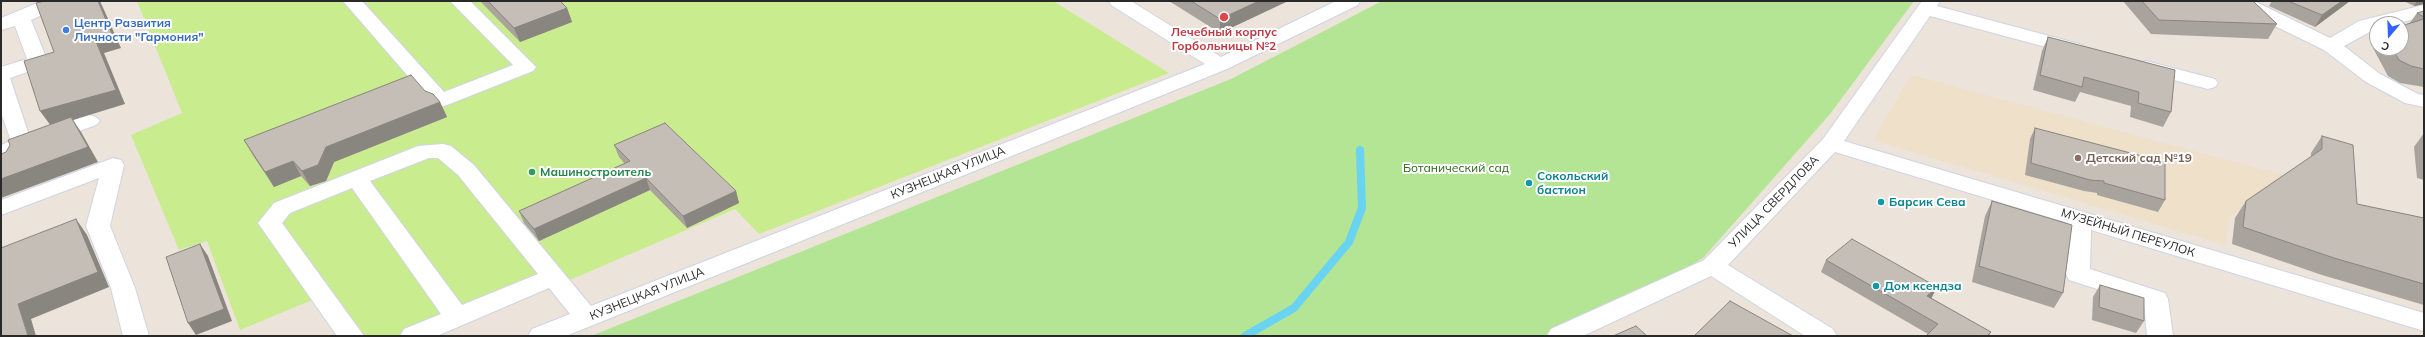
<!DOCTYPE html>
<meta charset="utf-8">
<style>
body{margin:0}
#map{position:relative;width:2425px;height:337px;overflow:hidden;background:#ece3da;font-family:Mulish,sans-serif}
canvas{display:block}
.frame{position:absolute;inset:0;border:2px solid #292929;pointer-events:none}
.north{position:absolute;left:2369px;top:16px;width:40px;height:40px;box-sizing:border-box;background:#fff;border:1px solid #a9a9a9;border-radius:50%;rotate:199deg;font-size:11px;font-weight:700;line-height:16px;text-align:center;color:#292929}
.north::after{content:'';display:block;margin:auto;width:14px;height:18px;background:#3462ff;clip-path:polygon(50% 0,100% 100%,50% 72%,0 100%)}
</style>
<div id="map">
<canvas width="2425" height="337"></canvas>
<div class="frame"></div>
<div class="north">С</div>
</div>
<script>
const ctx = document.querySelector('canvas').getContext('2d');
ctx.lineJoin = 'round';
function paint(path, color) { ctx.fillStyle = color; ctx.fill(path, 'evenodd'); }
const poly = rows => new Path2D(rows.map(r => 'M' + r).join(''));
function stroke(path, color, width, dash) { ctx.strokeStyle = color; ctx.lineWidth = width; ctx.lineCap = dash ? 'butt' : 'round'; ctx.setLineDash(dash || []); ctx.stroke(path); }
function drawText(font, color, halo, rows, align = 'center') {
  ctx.font = font + ' Mulish,sans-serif'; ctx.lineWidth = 4; ctx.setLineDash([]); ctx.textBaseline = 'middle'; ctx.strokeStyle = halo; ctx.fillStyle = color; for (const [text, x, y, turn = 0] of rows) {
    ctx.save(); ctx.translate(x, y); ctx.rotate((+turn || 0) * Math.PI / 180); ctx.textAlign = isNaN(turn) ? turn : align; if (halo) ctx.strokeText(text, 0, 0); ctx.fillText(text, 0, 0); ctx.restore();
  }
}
paint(poly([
 [1911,75,2290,177,2230,217,2226,245,1873,140]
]), '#eee0c9');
paint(poly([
 [1382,1,1914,1,1830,114,1704,257,1674,277,1550,336,591,336,1231,79]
]), '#b3e594');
paint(poly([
 [137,1,1053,1,1169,73,759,234,735,209,528,298,430,336,336,336,317,298,240,330,207,241,179,250,131,135,182,113]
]), '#c9ec8f');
stroke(poly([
 [1245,336,1294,308,1349,242,1362,208,1360,150]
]), '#69d3f2', 8);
const minor = poly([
 [42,1,66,1,64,5,31,20,48,62,45,66,10,78,29,135,89,115,96,117,100,121,96,125,16,154,20,161,17,166,1,171,1,145,11,141,1,113,1,67,27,59,15,26,1,30,1,18,42,1],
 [343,1,362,1,444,92,513,65,450,1,470,1,536,67,533,71,447,105,440,107,433,105,343,1],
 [1109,1,1131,1,1221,57,1336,1,1360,1,1358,5,1227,69,566,336,528,336,532,329,570,314,549,288,437,336,400,336,404,329,441,314,352,188,290,213,282,223,364,336,337,336,258,223,274,203,418,146,443,144,451,146,474,165,591,306,1205,64,1111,5,1109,1],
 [429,158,438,158,458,175,538,274,462,305,370,181,429,158],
 [1922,1,1940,1,1937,6,2083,45,2086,49,2083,53,2076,55,1930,16,1844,141,2424,313,2424,331,2091,230,2090,269,2165,293,2168,299,2173,336,2147,336,2144,304,2069,280,2066,274,2068,223,1835,152,1728,265,1833,329,1837,336,1805,336,1711,276,1583,336,1547,336,1551,329,1704,260,1823,139,1922,1],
 [2230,1,2254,1,2330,38,2359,21,2424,5,2424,17,2394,24,2377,24,2377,28,2344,46,2380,74,2418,94,2424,95,2424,107,2405,103,2366,82,2324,50,2232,5,2230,1],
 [2146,61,2215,79,2218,83,2215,87,2208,89,2139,71,2136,67,2139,63,2146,61],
 [113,158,121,160,124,165,110,226,135,288,149,336,123,336,111,288,86,226,99,178,1,215,1,200,113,158]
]);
stroke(minor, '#cfd4e3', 2);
paint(minor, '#fff');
paint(poly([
 [480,1,560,1,567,8,572,22,520,42],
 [1169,1,1288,1,1220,33],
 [2123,1,2253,1,2277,24,2268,39,2151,34],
 [2272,1,2350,1,2315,27,2269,6],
 [2404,1,2424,1,2424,4,2414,6],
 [2424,11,2424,87,2400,83,2388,76,2373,48,2377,41,2377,48,2401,48,2409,24,2417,13],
 [2048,37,2175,70,2171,112,2163,127,2130,117,2131,106,2080,92,2075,102,2033,90,2042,51],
 [425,91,440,102,447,117,334,162,326,181,310,186,301,176,274,187,252,154,244,140],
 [2035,128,2165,200,2158,212,2097,195,2097,193,2084,191,2025,175,2030,139],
 [2424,133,2424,180,2417,178,2414,147],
 [2322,136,2357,204,2424,218,2424,305,2322,275,2232,244,2235,218,2246,201,2311,157,2311,153],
 [614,145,736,191,739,203,687,228,650,190,539,241,524,223,519,211,625,164,619,157],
 [1992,201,2063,293,2054,308,1972,282,1985,216],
 [1826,260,1937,287,1931,298,1991,332,1989,336,1926,336,1928,334,1821,272],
 [2100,285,2144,321,2136,333,2092,320,2093,297]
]), '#a9a39d');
paint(poly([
 [98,1,100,1,121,48,104,53,125,104,73,120,81,132,98,162,1,198,1,179,51,126,40,111,95,39],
 [1259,1,1288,1,1220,33,1220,19],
 [2342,1,2350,1,2315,27,2322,15],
 [2417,1,2424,1,2424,4,2414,6],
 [567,8,572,22,520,42,514,28],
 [440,102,447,117,334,162,326,181,310,186,302,171,326,147],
 [293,161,301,176,274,187,265,172],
 [646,178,650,190,539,241,534,229],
 [736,191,739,203,687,228,683,216],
 [76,219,87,235,109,287,31,319,36,336,28,336,18,304],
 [200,244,208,256,232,321,196,335,188,323],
 [1937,287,1931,299,1927,296]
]), '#89857f');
const building = poly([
 [45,1,98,1,112,34,95,39,116,90,40,111,24,61,54,52,36,3,45,1],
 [488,1,560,1,567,8,514,28,488,1],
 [1191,1,1259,1,1220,19,1191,1],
 [2142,1,2253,1,2277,24,2159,20,2142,1],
 [2288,1,2342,1,2322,15,2288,1],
 [2424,11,2424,17,2417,13,2424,11],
 [2424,19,2424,69,2411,66,2399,60,2392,48,2401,48,2401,26,2424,19],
 [2048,37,2175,70,2171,112,2138,103,2139,92,2084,77,2082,87,2040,75,2048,37],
 [411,75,425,91,433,94,440,102,326,147,318,165,302,171,293,161,265,172,244,140,411,75],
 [71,117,88,147,1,179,1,154,6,152,10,145,8,140,71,117],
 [665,123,736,191,683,216,646,178,534,229,519,211,630,161,614,145,665,123],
 [2035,128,2165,162,2165,200,2104,183,2104,181,2090,180,2031,163,2035,128],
 [2322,136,2353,145,2357,204,2424,218,2424,284,2334,258,2243,227,2246,201,2322,149,2322,136],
 [1992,201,2072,225,2063,293,1979,266,1992,201],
 [76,219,98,272,18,304,28,336,1,336,1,248,76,219],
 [1852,239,1937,287,1927,296,1991,332,1987,336,1926,336,1938,324,1826,260,1852,239],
 [200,244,224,309,188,323,166,257,200,244],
 [2100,285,2144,298,2144,321,2099,307,2100,285],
 [1730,301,1793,336,1694,336,1730,301],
 [1636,326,1647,336,1613,336,1636,326]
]);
paint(building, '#c4beb6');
stroke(building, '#89857f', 1);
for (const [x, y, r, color] of [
 [1224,17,5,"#e0444e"],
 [66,30,4,"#3f7fe0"],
 [2078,158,4,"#8d6e63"],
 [532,172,4,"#2e9e5b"],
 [1529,183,4,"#0f9aa8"],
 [1881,202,4,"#0f9aa8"],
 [1876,286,4,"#0f9aa8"]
]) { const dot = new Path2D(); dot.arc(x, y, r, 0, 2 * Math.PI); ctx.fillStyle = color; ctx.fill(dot); stroke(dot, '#fff', 1.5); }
drawText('bold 12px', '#366cbe', '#fff', [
 ["Центр Развития",74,23],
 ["Личности \"Гармония\"",74,37]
], 'left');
drawText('bold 12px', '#be3a42', '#fff', [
 ["Лечебный корпус",1224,32],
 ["Горбольницы №2",1224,46]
]);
drawText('bold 12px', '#785e54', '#fff', [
 ["Детский сад №19",2086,158]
], 'left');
drawText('12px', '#2b6817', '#fff', [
 ["Ботанический сад",1456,168]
]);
drawText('bold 12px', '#27864d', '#fff', [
 ["Машиностроитель",540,172]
], 'left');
drawText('12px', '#292929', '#fff', [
 ["КУЗНЕЦКАЯ УЛИЦА",948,173,-22],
 ["УЛИЦА СВЕРДЛОВА",1774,202,-46],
 ["МУЗЕЙНЫЙ ПЕРЕУЛОК",2128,233,17],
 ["КУЗНЕЦКАЯ УЛИЦА",647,294,-22]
]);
drawText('bold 12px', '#0d838f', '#fff', [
 ["Сокольский",1537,176],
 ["бастион",1537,190],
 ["Барсик Сева",1889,202],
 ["Дом ксендза",1884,286]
], 'left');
</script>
